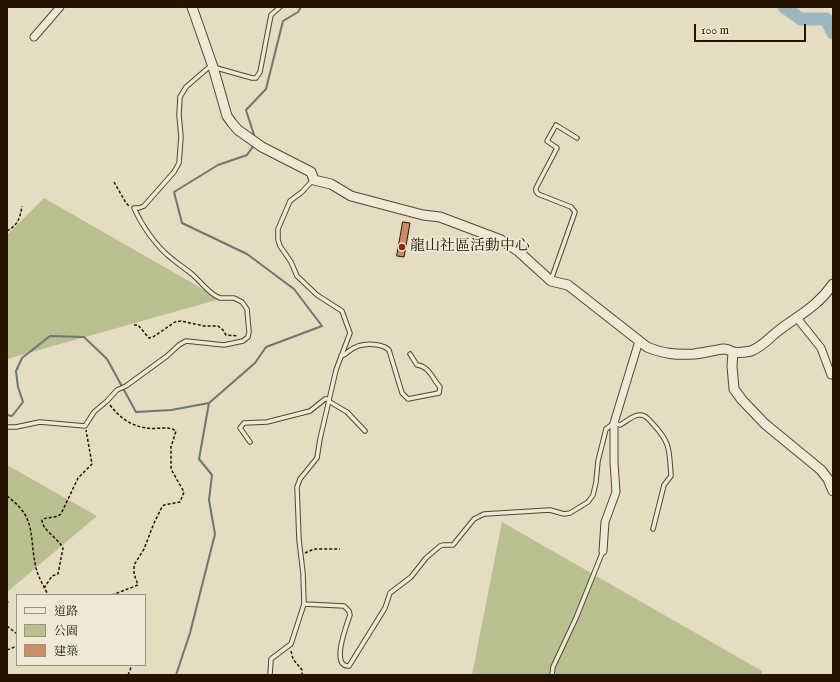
<!DOCTYPE html>
<html>
<head>
<meta charset="utf-8">
<style>
	body { margin:0 }
	#map { position:relative; width:840px; height:682px; overflow:hidden; background:#e5dcc2; font-family:"IM FELL English","Noto Serif TC",serif }
	canvas { display:block }
	.frame { position:absolute; inset:0; border:8px solid #251400; pointer-events:none }
	.legend { position:absolute; left:16px; top:594px; width:130px; height:72px; box-sizing:border-box; background:#eee8d7; border:1px solid #9e9381; margin:0; padding:5px 7px; list-style:none; font-size:12px; color:#251400 }
	.legend li { display:flex; align-items:center; gap:8px; height:20px }
	.legend b { width:20px; border:1px solid #9e9381 }
	.scale { position:absolute; left:694px; top:24px; width:112px; height:18px; box-sizing:border-box; border:2px solid #251400; border-top:0; padding-left:5px; font-size:12px; line-height:14px; white-space:nowrap; color:#251400; -webkit-text-stroke:3px #eee8d7; paint-order:stroke }
</style>
</head>
<body>
<div id="map">
<canvas width="840" height="682"></canvas>
<div class="frame"></div>
<ul class="legend">
<li><b style="height:5px;background:#eee8d7"></b>道路</li>
<li><b style="height:11px;background:#babf8f"></b>公園</li>
<li><b style="height:11px;background:#cc8c65"></b>建築</li>
</ul>
<div class="scale">100 m</div>
</div>
<script>
const ctx = document.querySelector('canvas').getContext('2d');
ctx.lineJoin = 'round';
function fillPath(path, color) {
  ctx.fillStyle = color;
  ctx.fill(path, 'evenodd');
}
function stroke(path, color, width, dash) {
  ctx.strokeStyle = color;
  ctx.lineWidth = width;
  ctx.lineCap = dash ? 'butt' : 'round';
  ctx.setLineDash(dash || []);
  ctx.stroke(path);
}
function write(font, color, halo, rows, align = 'center') {
  ctx.font = font + ' "IM FELL English","Noto Serif TC",serif';
  ctx.lineWidth = 3.5;
  ctx.setLineDash([]);
  ctx.textBaseline = 'middle';
  ctx.strokeStyle = halo;
  ctx.fillStyle = color;
  for (const [text, x, y, turn = 0] of rows) {
    ctx.save();
    ctx.translate(x, y);
    ctx.rotate((+turn || 0) * Math.PI / 180);
    ctx.textAlign = isNaN(turn) ? turn : align;
    if (halo) ctx.strokeText(text, 0, 0);
    ctx.fillText(text, 0, 0);
    ctx.restore();
  }
}
fillPath(new Path2D(`
	M44,198L220,299L7,359V235Z
	M7,465L97,516L7,592Z
	M502,522L762,671V675H472Z`), '#babf8f');
stroke(new Path2D(`
	M255,138L246,110L266,89L283,21L298,12L301,7
	M7,415L12,416L23,402L18,387L16,371L22,358L50,336L84,337L107,359L136,412L171,410L209,403L255,363L266,347L322,326L294,289L247,254L182,223L174,192L218,165L247,155L254,145
	M176,675L190,633L215,534L209,500L212,475L199,459L209,403`), '#6c7672', 2);
stroke(new Path2D(`
	M784,7L801,19H826L833,33`), '#9cb8be', 13);
const building = new Path2D(`
	M403,222L410,223L404,257L397,256Z`);
fillPath(building, '#cc8c65');
stroke(building, '#251400', 1);
const service = new Path2D(`
	M551,280L575,212L571,207L538,194L536,191V188L557,148L547,141L556,125L577,138
	M341,356C345,355 346,354 349,351C358,344 367,343 378,345C383,346 386,347 389,350L402,393L408,399L439,393L440,387C432,378 429,366 417,365L410,354
	M7,427H16L40,422L85,426L94,412L107,401L117,390L126,386L167,356L179,345L186,341L224,345L243,341L248,337L249,332L247,309L242,302L234,298H220L216,296C207,291 201,282 193,275C186,269 178,264 171,258C156,246 142,226 134,208H139L144,206L174,172L179,163L181,137L179,115L180,97L186,87L208,68L213,67L252,78H256L260,72L271,15L280,7
	M250,442L240,428L244,423L267,422L310,411L325,399H328L330,402L347,412L365,431
	M304,604L344,606L349,611L350,615C347,624 330,667 349,666L385,608L390,593L411,577L426,558L440,546L443,545H453L474,519L484,514L550,510L564,514L570,513L588,502L593,495L596,482L598,461L606,429L614,423L620,425C626,422 633,415 639,415C645,414 649,419 652,423C671,443 669,449 671,476L664,485L653,529
	M270,675L271,659L291,644L304,604L303,573L299,540L297,487L300,479L317,458L320,439L336,370L350,333L342,311L317,295L297,276L291,262L280,246L278,240V229L290,201L302,192L313,180
	M552,675L553,667L576,618L603,551`);
const minor = new Path2D(`
	M34,37L60,7
	M797,318L821,348L831,375
	M603,551L605,522L616,492L614,462V423L639,341`);
const tertiary = new Path2D(`
	M192,7L213,67L227,116L232,123L238,130L262,147L311,172L314,180L331,184L351,196L423,215L440,217L501,240L518,251L551,281L568,285L647,347C664,354 676,355 694,354C704,353 714,350 724,349C728,349 730,351 733,352C739,353 746,352 751,351C762,347 769,338 778,331C799,315 817,307 833,284
	M733,352L732,366L734,389L742,400L765,424L821,470L828,479L833,491`);
stroke(service, '#554630', 5.5);
stroke(minor, '#554630', 9);
stroke(tertiary, '#554630', 11);
stroke(new Path2D(`
	M114,182L126,203L129,206
	M7,231C18,225 20,218 22,206
	M134,325H138L149,338L153,337L175,322L181,321L204,326H218L223,330L226,335L238,336
	M110,405C120,418 131,426 147,428C156,430 168,425 176,431L171,447V469L184,492L180,502L164,505L162,507L154,523L144,549L134,565V574L138,585L112,595
	M7,496C12,500 17,504 21,509C34,524 31,545 35,563C37,576 43,584 48,595
	M305,553L314,549H340
	M44,588L52,576L58,574L63,548C57,537 42,530 42,520C48,516 55,519 61,514L78,478L92,464L86,430
	M7,600L8,603L7,607
	M7,626L17,634
	M7,650L17,646
	M291,651L293,659L302,670V675
	M128,675L132,665`), '#251400', 1.5, [3, 2]);
stroke(service, '#eee8d7', 3.5);
stroke(minor, '#eee8d7', 7);
stroke(tertiary, '#eee8d7', 9);
for (const [x, y, r, color] of [
	[402,247,4,"#8f2418"]
]) {
  const dot = new Path2D();
  dot.arc(x, y, r, 0, 2 * Math.PI);
  ctx.fillStyle = color;
  ctx.fill(dot);
  stroke(dot, '#eee8d7', 1.5);
}
write('15px', '#251400', '#eee8d7', [
	["龍山社區活動中心",410,247]
], 'left');
</script>
</body>
</html>
